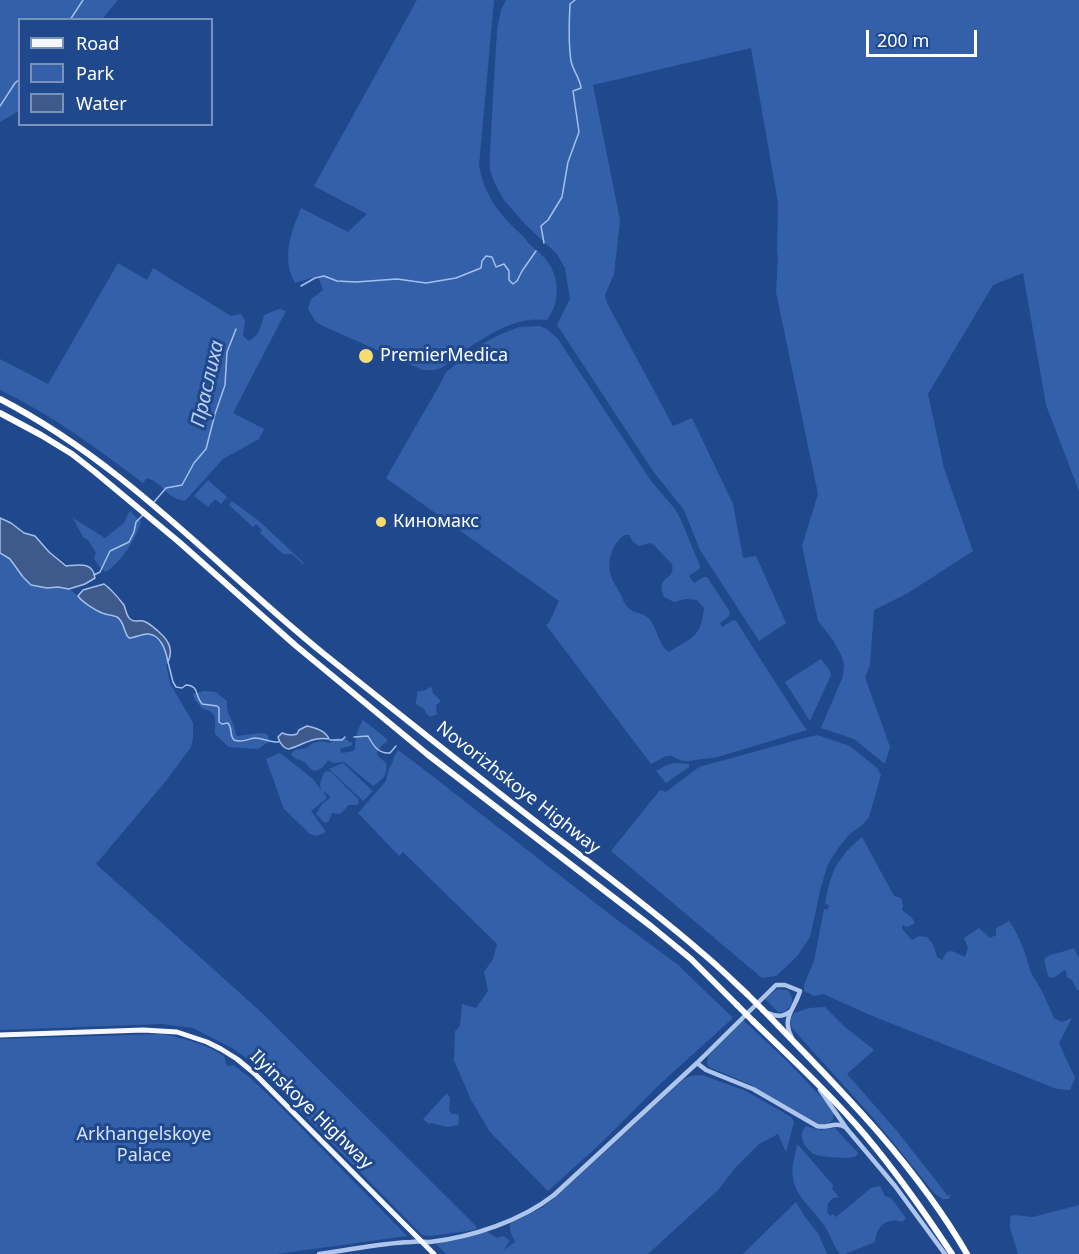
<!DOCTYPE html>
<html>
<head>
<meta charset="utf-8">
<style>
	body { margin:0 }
	#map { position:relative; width:1079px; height:1254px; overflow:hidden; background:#20488d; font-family:"Noto Sans",sans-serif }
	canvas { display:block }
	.legend { position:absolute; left:18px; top:18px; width:195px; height:108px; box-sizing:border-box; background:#20488d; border:2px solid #7991bb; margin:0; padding:8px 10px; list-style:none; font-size:18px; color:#fff }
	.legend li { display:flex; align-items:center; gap:12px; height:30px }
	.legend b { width:30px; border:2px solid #7991bb }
	.scale { position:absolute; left:866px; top:30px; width:111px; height:27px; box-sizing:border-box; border:3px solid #fff; border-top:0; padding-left:8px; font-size:18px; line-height:21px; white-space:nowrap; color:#fff; -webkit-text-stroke:4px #20488d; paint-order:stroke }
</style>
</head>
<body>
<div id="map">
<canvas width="1079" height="1254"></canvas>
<ul class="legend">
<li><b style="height:8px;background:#f4f7ff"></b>Road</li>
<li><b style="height:16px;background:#3460aa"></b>Park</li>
<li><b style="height:16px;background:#3e5a8c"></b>Water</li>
</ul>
<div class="scale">200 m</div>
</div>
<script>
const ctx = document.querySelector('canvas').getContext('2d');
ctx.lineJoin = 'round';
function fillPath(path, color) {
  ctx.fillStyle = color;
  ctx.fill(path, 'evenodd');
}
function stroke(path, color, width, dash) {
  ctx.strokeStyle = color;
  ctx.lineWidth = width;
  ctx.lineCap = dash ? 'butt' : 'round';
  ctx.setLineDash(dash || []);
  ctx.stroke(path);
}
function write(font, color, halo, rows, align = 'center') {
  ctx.font = font + ' "Noto Sans",sans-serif';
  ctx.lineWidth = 6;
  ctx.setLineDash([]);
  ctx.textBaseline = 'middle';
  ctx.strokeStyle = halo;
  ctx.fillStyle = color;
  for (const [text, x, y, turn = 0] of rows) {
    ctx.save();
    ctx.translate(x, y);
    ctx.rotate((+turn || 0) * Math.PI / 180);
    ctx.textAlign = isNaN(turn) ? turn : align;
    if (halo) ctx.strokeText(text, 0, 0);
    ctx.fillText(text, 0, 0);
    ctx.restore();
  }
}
fillPath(new Path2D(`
	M0,0H118L102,19L20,20L19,111L0,122Z
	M417,0H494L479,166C485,198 501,216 524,237C529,246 541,252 547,261C560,278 560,303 547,320C507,315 471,347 441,368L435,370H423L325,327L316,322L308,309L311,299L323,290L318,276L295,283C281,258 291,233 301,208L348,232L367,214L314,186Z
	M506,0H1079V491L1046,405L1023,273L993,285L928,394L944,468L973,551L908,593L874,610L870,665L865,677L890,747L885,764L854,739L821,728L843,676L844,664L841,655L833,640L818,621L802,546L818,494L776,292L778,258L777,252L778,203L751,48L593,85L620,220L614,274L605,295L607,303L673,426L692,418L733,504L743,558L756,556L786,623L759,641L700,550L684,510L653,471L557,325L570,299L565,268L557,254L526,225L504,200L496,186L490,171V150L497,30L501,10Z
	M118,263L147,280L153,268L231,316L241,314L245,320L243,336L249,341C260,335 261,326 264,315L279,309L286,311L233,413L264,429L259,439L223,459L185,501C165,498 164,483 147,478L143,483C98,449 51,414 0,390V359L48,384Z
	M539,326L547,329L558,339L651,481L675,509L680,518L700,566L699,569L689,576L694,583L704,577H707L730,612L729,616L720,623L722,627L733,620L736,621L799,719L807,730L718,757L688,761H682L672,756H666L651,764L546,625L549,623L559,601L386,478L439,386L446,372L484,343L499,335L519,327ZM625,535H629L633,542L639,546L650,543L654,545L672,564C676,582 655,574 664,597L674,602L686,599L697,600L704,608C701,638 692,637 669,652C659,646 657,629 650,620C645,612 636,615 630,609C624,605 623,599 620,593C616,586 611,579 610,572C607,559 614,541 625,535Z
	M208,480L227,497L221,504L215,499L208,507L194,496Z
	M232,501L259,521L304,563L303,564L292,554H283L260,533L262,530L256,524L253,527L229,505Z
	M130,511L141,522C135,540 122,561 106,572L100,568L94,558L96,553L88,540L83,537L73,518L105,538L124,523L129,512Z
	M0,553L10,559L16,568L47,588L58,587L69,589L78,596L83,602L88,604L103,614L119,619L123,623L125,634L140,637L145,634H150L163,645L166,650L168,662L166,665L170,683L193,723V738L191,747L165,782L96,864L260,1011L474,1224L477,1227L475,1230L430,1236L422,1235L253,1063L234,1049L193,1028L162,1024L0,1030Z
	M821,659L830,671L831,675L810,721L785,682Z
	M430,687L432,688L433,693L440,700V702L436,705L437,714L430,717L426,713L424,709L416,704C415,699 418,697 417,692L426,690Z
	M204,691L216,692L227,701C227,714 228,711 232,721C235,726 234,731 237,736L262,733L267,734L270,741L258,749L229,747L215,734C215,722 218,711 203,709L195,700L193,694Z
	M363,720L387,739V742L382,745L377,752L378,756L386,763C388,776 383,779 373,786L344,762L334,763L328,760C325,765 319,773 312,770C309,768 307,764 304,762C298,759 295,760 291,754L295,750L307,748C312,741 322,740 330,743L337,738L346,739L349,742L353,743L351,746L341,748L340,750L342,753L353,751L355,749C355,737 357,730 363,720Z
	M817,735L850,746L877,768L881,775L869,817L863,824L849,835L839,847L828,864L821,887L810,937L798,955L787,966L776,976L762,978L611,851L660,790L666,792L699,767L797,740Z
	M398,750L422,768L612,916L677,964L733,1018L661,1083L601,1143L548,1191L490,1132L471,1100L454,1060L455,1031L460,1026L462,1004L476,1008L488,991L484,972L493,959L497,944L403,852L399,856L358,813L386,781L389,768L392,764L394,757Z
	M280,753L313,779L321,790L320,785L323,774L326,771L331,772L358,799L359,803L356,805H349L340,814L332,813L329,821L325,823L316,814L322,804L330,798L329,795L323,791L327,798L311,811L326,832L317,836L310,834L284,809L266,759Z
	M343,763L373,791L363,801L329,769Z
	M675,763L689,764V767L666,783L656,771L667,765Z
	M862,837L894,896L901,898L903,905L902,910L912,918L915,923L908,927L902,925L903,930L912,940L919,936L927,937L933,944L937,957L942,960L947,952L952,951L965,957L968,948L964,938L979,928L990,938L996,935V928L1009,921L1015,930L1024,950L1031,973L1042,991L1054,1018L1062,1022L1072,1018L1059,1043L1075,1078L1070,1090L1057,1089L870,1015L823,994L814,996L804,991V985L814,961L824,909H828L829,905L825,904C831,871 836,859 862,837Z
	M1074,948L1079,958V990H1077L1072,980L1067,977L1066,971L1064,970L1055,977L1050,978L1047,973L1044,959C1052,952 1064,953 1074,948Z
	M778,989L787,990C797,998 791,1013 778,1012L765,999L773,992Z
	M825,1007L845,1027L868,1045L874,1050L847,1074L897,1131L948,1196L951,1194L949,1199H943L935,1194L874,1119L792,1028L790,1020L794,1013L809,1008Z
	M743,1020L787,1061L826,1102L834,1112L833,1120L828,1124L820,1125L749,1084L709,1067L707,1063L708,1056Z
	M162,1034C183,1038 206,1044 224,1056L227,1066L233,1065L249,1077L278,1104L407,1236L277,1254H0V1039Z
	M702,1075L746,1091L791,1117L794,1122L786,1152L778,1134L759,1144L735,1168L719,1189L648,1254H446L436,1244L486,1231L497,1238L503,1236L509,1240V1242L503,1251L515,1242L510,1231V1224L543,1207L553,1199L684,1079L691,1076Z
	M447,1093L450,1098L449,1110L452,1114H458L459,1119L458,1125L447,1127L431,1123L429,1124L423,1119Z
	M806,1126L820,1130L835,1128L858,1153L857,1155C856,1156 855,1157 853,1157C848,1159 819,1157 814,1154C804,1148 797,1135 806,1126Z
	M797,1145L799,1146L833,1185L832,1189L839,1197L833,1198L828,1203L827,1212L830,1216L833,1214L836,1217L871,1188L880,1186L885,1196L891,1198L906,1218L902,1222C887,1217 876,1226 875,1242L845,1254H840C833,1245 830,1234 824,1225C809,1204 789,1193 793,1164C794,1158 796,1151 797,1145Z
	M796,1202L805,1217L818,1233L827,1254H743Z
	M1079,1205V1254H1018L1010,1228V1217L1014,1215L1033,1217Z`), '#3460aa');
const water = new Path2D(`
	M0,518L11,523L24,533L35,536L49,552L66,566C78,565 93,561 95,578L85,584L69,589L58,587L47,588L31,585L23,577L10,559L0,553Z
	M104,584C110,588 120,600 124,605C126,610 126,615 130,619C134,623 138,620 143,621C150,623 154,628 159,632C168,640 174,649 168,662C166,651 161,636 149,634C143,633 135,638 129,638C123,632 125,622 117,617C112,615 107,615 102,613C95,610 82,602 78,596L83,590Z
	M307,726C315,728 325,730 329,739C315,736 302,745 289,749C284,749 279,742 278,737L282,733C287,735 291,736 297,734L299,730Z`);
fillPath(water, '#3e5a8c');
stroke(water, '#a3c0ed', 1.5);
stroke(new Path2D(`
	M70,20L83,0
	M0,106L15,83L20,79
	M544,243L541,226L548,220L562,197L568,162L579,132L573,91L581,88C580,78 573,71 571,61C568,42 569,23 570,4L575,0
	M301,286L315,278L324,276L337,281L356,282L397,279L426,283L456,278L481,268L482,261L486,256L492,257L496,267L504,264L509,271V280L513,284L517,281L522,271L536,251
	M154,502L166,488L182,485L194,463L206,449L215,414L225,385L227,352L236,329
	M94,575L100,572L110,551L129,542L134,532L136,522L143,515
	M168,662L173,682L176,687L182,688L186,685C200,686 194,695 202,704L217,706L219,708V722L222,724L228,723C233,729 229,735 234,740C243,743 247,739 255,738C263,738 271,743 279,742
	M354,737L368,736C373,745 378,754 390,753L396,746
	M330,740H342L345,737`), '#a3c0ed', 1.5);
stroke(new Path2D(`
	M768,1013C777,1017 783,1017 791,1011
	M697,1063L706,1070L753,1089L817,1126C827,1129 835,1121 845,1127
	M820,1090L847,1129L895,1186L945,1254
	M319,1254C349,1250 381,1243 411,1242C417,1241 423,1242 430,1242C472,1237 521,1221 554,1195L697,1063L776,985H785L800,991C794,1011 781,1017 792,1038`), '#afc6ec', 4.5);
stroke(new Path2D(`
	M0,1035L143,1030L177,1032L207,1042L221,1049L237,1059L254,1073L434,1254`), '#f4f7ff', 5);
stroke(new Path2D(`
	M0,399C124,463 217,567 324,654C394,710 464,766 535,821C591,864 648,906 701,952C717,965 732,980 747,994
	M0,413L41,435L72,454L95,472L179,542L295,645L427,754L652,927L691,959L737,1005
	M763,1010C837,1086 914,1162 967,1254
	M753,1021C791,1058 831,1095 865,1135C897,1173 925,1213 952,1254`), '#fff', 6);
stroke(new Path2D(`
	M747,994L763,1010
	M737,1005L753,1021`), '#fff', 6);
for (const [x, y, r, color] of [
	[366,356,8,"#f9dc70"],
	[381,522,6,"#f9dc70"]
]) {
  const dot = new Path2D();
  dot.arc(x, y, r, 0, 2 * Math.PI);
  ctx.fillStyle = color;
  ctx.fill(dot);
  stroke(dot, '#20488d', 2);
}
write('18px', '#fff', '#20488d', [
	["PremierMedica",380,356],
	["Киномакс",393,522]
], 'left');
write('18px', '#fff', '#20488d', [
	["Novorizhskoye Highway",518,788,38],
	["Ilyinskoye Highway",311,1110,44]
]);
write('18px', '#d4e2f9', '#20488d', [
	["Arkhangelskoye",144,1135],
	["Palace",144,1156]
]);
write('italic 20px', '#bbd0f3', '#20488d', [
	["Праслиха",208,384,-77]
]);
</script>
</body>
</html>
